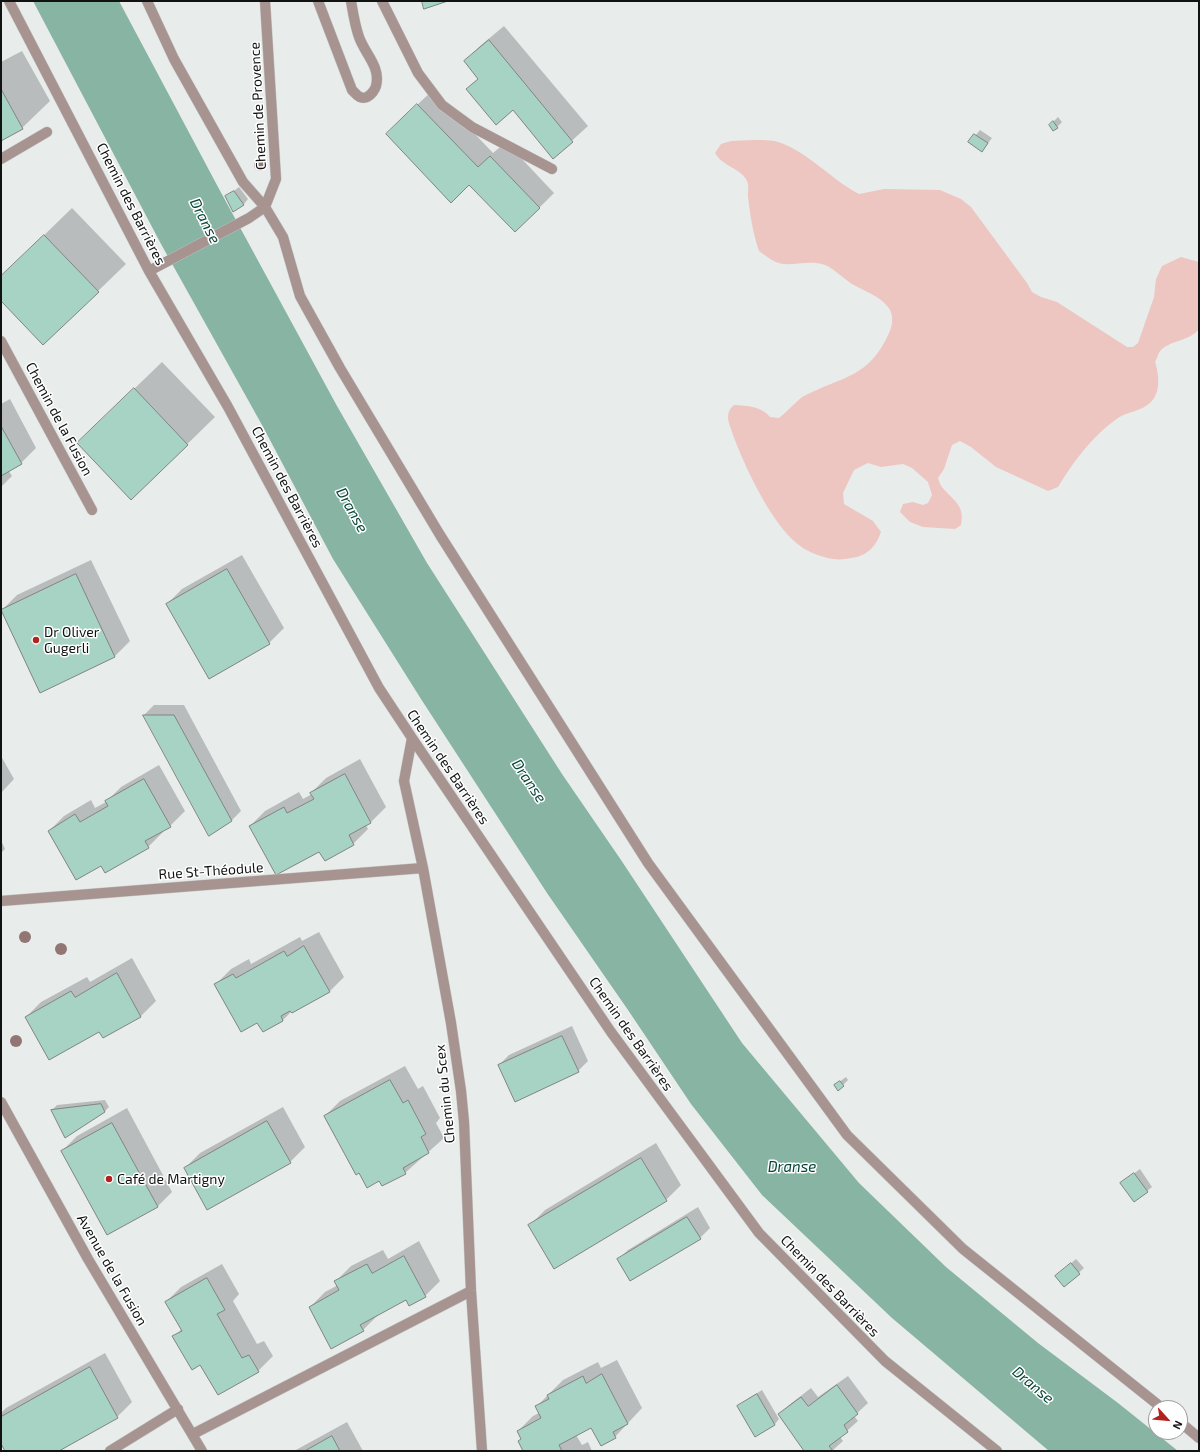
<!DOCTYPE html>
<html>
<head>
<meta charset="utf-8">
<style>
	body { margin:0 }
	#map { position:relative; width:1200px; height:1452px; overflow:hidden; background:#e8eceb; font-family:"Exo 2",sans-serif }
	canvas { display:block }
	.frame { position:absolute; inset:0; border:2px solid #111212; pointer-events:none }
	.north { position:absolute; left:1148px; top:1400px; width:40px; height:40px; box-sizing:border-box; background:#fff; border:1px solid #a0a0a0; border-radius:50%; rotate:117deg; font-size:11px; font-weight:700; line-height:16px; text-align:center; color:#111212 }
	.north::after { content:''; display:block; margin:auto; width:14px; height:18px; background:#b22320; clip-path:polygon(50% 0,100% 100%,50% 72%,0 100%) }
</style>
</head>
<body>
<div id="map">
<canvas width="1200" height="1452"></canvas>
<div class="frame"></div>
<div class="north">N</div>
</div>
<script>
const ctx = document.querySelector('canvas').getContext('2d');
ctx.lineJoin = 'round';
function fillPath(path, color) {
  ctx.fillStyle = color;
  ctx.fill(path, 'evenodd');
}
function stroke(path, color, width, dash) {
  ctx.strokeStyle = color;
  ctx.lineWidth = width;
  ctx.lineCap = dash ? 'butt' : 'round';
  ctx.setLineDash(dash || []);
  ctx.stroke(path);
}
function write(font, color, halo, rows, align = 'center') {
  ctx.font = font + ' "Exo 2",sans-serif';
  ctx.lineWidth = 3;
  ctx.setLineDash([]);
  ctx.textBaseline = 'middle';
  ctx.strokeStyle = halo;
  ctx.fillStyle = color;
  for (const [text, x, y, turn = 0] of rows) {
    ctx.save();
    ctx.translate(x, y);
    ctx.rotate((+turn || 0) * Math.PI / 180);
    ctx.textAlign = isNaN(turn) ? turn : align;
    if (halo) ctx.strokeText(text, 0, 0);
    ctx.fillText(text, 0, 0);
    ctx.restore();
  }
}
fillPath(new Path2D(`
	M754,140C761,140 771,140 778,142C809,152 830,179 859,194L884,189L940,190L961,199L971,207L1027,283L1032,292L1041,297L1057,302L1127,347H1133L1138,343L1154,297L1156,279L1162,266L1181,257L1199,262V329C1190,341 1171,340 1161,350C1158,353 1157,359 1155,362C1159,374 1161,392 1151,402C1141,412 1128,411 1118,418C1092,436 1074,461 1058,487L1048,491L996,467L971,447L960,441L952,445L944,469L938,478C942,497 967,499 961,525L955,529L923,527L910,522L900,512L903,504L913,502L923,505L928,503L932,495L928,482L912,468L903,464L881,467L868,463L854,470L843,493L844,504L873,521L881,532C876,546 868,556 851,558C846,559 839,560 833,559C819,557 803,550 793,540C768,516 745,467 733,435C732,430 728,423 728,417C728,412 730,408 734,405C748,406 761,406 770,417L779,418C787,412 797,400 804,396C843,376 869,378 889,333C893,325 894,314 888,307C880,296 864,291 852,284C844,279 833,268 825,265C812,260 796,265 783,264C774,263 766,256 759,251C753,233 750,215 748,196C748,191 749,185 747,181C742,169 722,166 715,153L721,144L731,141Z`), '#edc6c1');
fillPath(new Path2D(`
	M33,1H119L218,187L337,406L427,563L562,774L621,860L742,1043L859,1183L946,1267L1038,1343L1118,1403L1178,1451H1049L892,1318L762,1195L691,1104L628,1010L547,893L421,699L333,559L262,425L161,244Z`), '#88b4a4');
fillPath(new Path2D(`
	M504,26L588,126L553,158L513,109L468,89L479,78L465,61L480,46Z
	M22,51L50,101L22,128L1,140V62Z
	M433,90L493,153L506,142L554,193L539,208L402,119Z
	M1058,117L1062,122L1057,127L1050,125Z
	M980,130L992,138L986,146L970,142Z
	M239,187L248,199L244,204L233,210L226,197Z
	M72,208L126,264L98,291L1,299V277Z
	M162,362L215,417L131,499L106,416Z
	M10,399L36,448L21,463L8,470L12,476L1,487V404Z
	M242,555L284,628L269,643L167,604L182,589Z
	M91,560L130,641L115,656L40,691L2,610L17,595Z
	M154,705H184L241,811L231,821L144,715Z
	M1,756L14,779L1,793Z
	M360,759L386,807L371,822L366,825L368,829L353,844L320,850L250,826L265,811L299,792L303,799L312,794L311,793L326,778Z
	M159,765L185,811L170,826L163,831V832L148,847L102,865L49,831L64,816L91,800L95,808L106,802L121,787Z
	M1,840L5,849L1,853Z
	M319,932L344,977L329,992L292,1011L283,1020L263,1031L258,1021L216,984L231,969L249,959L251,964L300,937L302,941Z
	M132,958L156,1001L141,1016L103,1037L100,1031L26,1017L41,1002L87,977L90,982Z
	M572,1026L588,1061L578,1071L499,1065L509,1055Z
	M405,1066L418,1089L423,1086L440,1118L436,1123L444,1138L405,1173L325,1116L340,1101Z
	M846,1077L848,1080L843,1085H835Z
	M105,1100L109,1107L104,1112L52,1110L57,1105Z
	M283,1107L305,1147L290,1162L185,1168L200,1153Z
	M127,1108L172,1192L157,1207L62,1151L77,1136Z
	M656,1143L681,1185L666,1200L530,1225L545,1210Z
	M1140,1169L1152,1187L1147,1191L1121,1183Z
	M698,1207L710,1228L700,1238L618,1260L628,1250Z
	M419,1241L440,1281L425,1296L406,1298L378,1314V1315L363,1330L310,1307L325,1292L338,1285L336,1281L351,1266L383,1250L388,1259Z
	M1076,1259L1084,1268L1064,1286L1061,1272Z
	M222,1264L239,1294L233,1301L257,1344L264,1341L273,1356L258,1371L201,1363L174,1336L182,1329L166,1302L181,1287Z
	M105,1353L132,1402L117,1417L57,1451H6L1,1441V1413L6,1408Z
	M617,1360L642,1408L615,1437L592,1427L576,1435L582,1445L588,1442L592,1451H524L522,1439L518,1431L533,1416L539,1413L536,1407L563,1380L598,1362L601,1368Z
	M848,1376L868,1403L854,1416L858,1421L840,1437L843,1441L832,1451H805L779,1415L789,1405L811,1388L818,1397Z
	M762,1390L779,1419L775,1424L756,1435L739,1407L743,1402Z
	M347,1422L363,1451H294Z`), '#0003');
const building = new Path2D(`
	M422,1H448L424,9Z
	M489,40L573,142L553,159L513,110L496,125L466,89L478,79L464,61Z
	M1,89L23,129L1,141Z
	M417,104L478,167L490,156L540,208L515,232L469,185L451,203L386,134Z
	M1053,121L1058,128L1053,131L1049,125Z
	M974,134L988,143L982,152L968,142Z
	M234,191L244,205L233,212L225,196Z
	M44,235L99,292L43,345L1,301V276Z
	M134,388L188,445L131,500L77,443Z
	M1,426L22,464L1,476Z
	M227,569L270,644L209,679L166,604Z
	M76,574L115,657L40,693L1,610Z
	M143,715H174L232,821L209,836Z
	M345,774L371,823L349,835L354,845L325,861L319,852L276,875L249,826L284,807L287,813L314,799L310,793Z
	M144,779L171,827L145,841L149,848L105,873L101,866L76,880L48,831L75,814L80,822L108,806L105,801Z
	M304,946L330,992L292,1013L290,1011L281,1016L283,1021L263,1032L257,1023L241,1032L214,984L233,974L236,978L284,951L287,956Z
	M117,973L141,1017L103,1038L99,1032L49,1060L25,1017L71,991L75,997Z
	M562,1036L579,1072L515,1102L498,1065Z
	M390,1080L403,1103L408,1100L426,1134L421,1137L429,1153L403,1168L406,1174L382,1186L379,1181L367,1188L359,1173L356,1175L324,1116Z
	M840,1081L844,1086L838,1091L834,1085Z
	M101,1104L105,1112L65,1138L51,1110Z
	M267,1121L291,1163L207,1210L184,1168Z
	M112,1123L158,1207L107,1235L61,1151Z
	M641,1158L667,1201L554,1269L528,1225Z
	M1134,1173L1148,1192L1134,1202L1120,1183Z
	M687,1217L701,1239L630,1281L617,1259Z
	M404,1256L426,1297L409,1306L406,1300L360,1325L364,1331L331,1349L309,1307L339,1290L334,1281L367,1264L372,1273Z
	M1071,1263L1080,1274L1064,1287L1055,1276Z
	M207,1278L225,1310L217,1314L242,1358L249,1355L259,1372L218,1395L200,1365L192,1370L172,1336L182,1331L165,1302Z
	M90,1367L118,1418L59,1451H5L1,1444V1417Z
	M602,1374L628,1424L613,1432L616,1438L601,1446L591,1428L559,1445L562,1451H523L518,1441L521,1439L517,1431L541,1418L535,1406L549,1399L547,1395L583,1376L586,1383Z
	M837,1385L858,1414L844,1425L848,1432L829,1446L833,1451H804L778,1414L801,1397L808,1406Z
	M757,1394L775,1425L755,1437L737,1406Z
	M332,1436L340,1451H305Z`);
fillPath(building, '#a6d3c3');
stroke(building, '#808482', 1);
const minor = new Path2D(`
	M9,1L149,271L228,407L379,688L412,738L611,1032L759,1233L885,1361L997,1451
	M147,1L174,59L243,182L265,207L283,237L300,296L340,368L440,535L648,863L847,1135L963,1249L1162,1408
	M265,1L276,179L265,207
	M318,1L352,90C356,94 360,100 367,97C371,95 375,90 376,86C381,67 365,54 359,37C355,26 353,13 351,1
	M382,1L418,73L442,105L472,127L552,169
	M1,159L47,132
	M149,271L249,218L265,207
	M1,341L92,510
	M412,738L404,781L423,868L451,1023L461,1091L464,1122L471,1291L482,1451
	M1,901L423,868
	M1,1102L88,1259L202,1451
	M1180,1422L1199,1438
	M193,1434L471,1291
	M110,1451L178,1409`);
stroke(minor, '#c6c9c8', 11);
stroke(minor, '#a79491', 10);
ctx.fillStyle = '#927674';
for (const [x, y] of [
	[260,165],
	[25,937],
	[61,949],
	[16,1041]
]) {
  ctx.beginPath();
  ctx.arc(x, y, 6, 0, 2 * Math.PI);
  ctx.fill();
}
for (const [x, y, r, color] of [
	[36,640,4,"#b22320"],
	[109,1179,4,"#b22320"]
]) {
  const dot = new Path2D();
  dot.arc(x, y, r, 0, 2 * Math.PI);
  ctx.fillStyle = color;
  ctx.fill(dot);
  stroke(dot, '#fff', 1.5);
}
write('14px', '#111212', '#fff', [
	["Chemin de Provence",258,106,-93],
	["Chemin des Barrières",131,204,63],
	["Chemin de la Fusion",59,419,62],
	["Chemin des Barrières",287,487,62],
	["Chemin des Barrières",448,767,56],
	["Rue St-Théodule",211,871,-4],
	["Chemin des Barrières",631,1034,55],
	["Chemin du Scex",445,1094,-96],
	["Avenue de la Fusion",112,1270,60],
	["Chemin des Barrières",830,1286,46]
]);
write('14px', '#111212', '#fff', [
	["Dr Oliver",44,632],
	["Gugerli",44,648],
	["Café de Martigny",117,1179]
], 'left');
write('italic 15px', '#074637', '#fff', [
	["Dranse",205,221,63],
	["Dranse",352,510,61],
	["Dranse",529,781,56],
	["Dranse",792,1167],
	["Dranse",1033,1385,40]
]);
</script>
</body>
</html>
